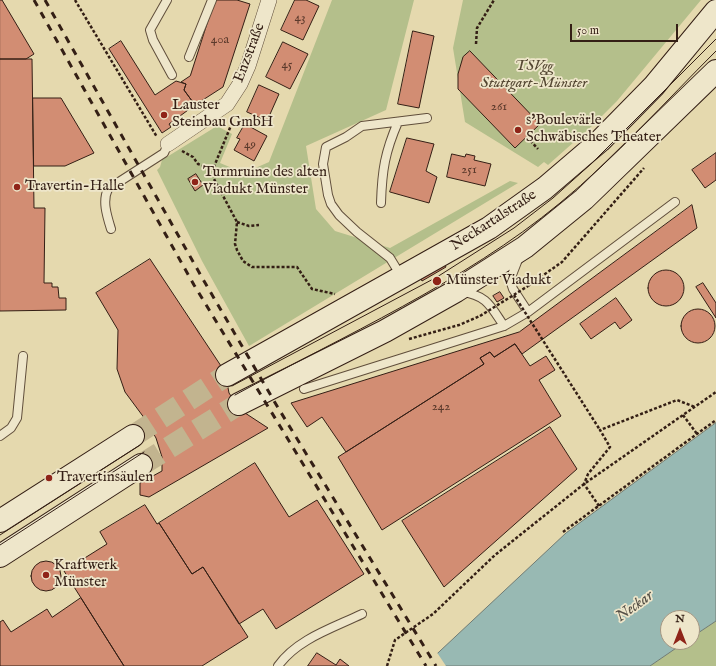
<!DOCTYPE html>
<html>
<head>
<meta charset="utf-8">
<style>
	body { margin:0 }
	#map { position:relative; width:716px; height:666px; overflow:hidden; background:#e5d9ae; font-family:"IM FELL English",serif }
	canvas { display:block }
	.north { position:absolute; left:660px; top:610px; width:40px; height:40px; box-sizing:border-box; background:#eee6ca; border:1px solid #a49682; border-radius:50%; rotate:0deg; font-size:11px; font-weight:700; line-height:16px; text-align:center; color:#341f15 }
	.north::after { content:''; display:block; margin:auto; width:14px; height:18px; background:#8f2418; clip-path:polygon(50% 0,100% 100%,50% 72%,0 100%) }
	.scale { position:absolute; left:570px; top:24px; width:108px; height:18px; box-sizing:border-box; border:2px solid #341f15; border-top:0; padding-left:5px; font-size:12px; line-height:14px; white-space:nowrap; color:#341f15; -webkit-text-stroke:3px #eee6ca; paint-order:stroke }
</style>
</head>
<body>
<div id="map">
<canvas width="716" height="666"></canvas>
<div class="north">N</div>
<div class="scale">50 m</div>
</div>
<script>
const ctx = document.querySelector('canvas').getContext('2d');
ctx.lineJoin = 'round';
function fillPath(path, color) {
  ctx.fillStyle = color;
  ctx.fill(path, 'evenodd');
}
function stroke(path, color, width, dash) {
  ctx.strokeStyle = color;
  ctx.lineWidth = width;
  ctx.lineCap = dash ? 'butt' : 'round';
  ctx.setLineDash(dash || []);
  ctx.stroke(path);
}
function write(font, color, halo, rows, align = 'center') {
  ctx.font = font + ' "IM FELL English",serif';
  ctx.lineWidth = 3.5;
  ctx.setLineDash([]);
  ctx.textBaseline = 'middle';
  ctx.strokeStyle = halo;
  ctx.fillStyle = color;
  for (const [text, x, y, turn = 0] of rows) {
    ctx.save();
    ctx.translate(x, y);
    ctx.rotate((+turn || 0) * Math.PI / 180);
    ctx.textAlign = isNaN(turn) ? turn : align;
    if (halo) ctx.strokeText(text, 0, 0);
    ctx.fillText(text, 0, 0);
    ctx.restore();
  }
}
fillPath(new Path2D(`
	M332,0H414L386,110L306,146L316,209L335,231L390,248L510,181L518,183L249,346L202,261L157,170L160,167L162,160L217,126L232,134L220,163L244,173L269,162Z
	M463,0H701L617,101L592,126L548,165L544,162L538,167L465,122L453,48Z
	M716,621V666H650L685,642H692V637Z`), '#b4bf8b');
const water = new Path2D(`
	M716,423V621L692,637V618H668V642H685L650,666H424L566,533Z`);
fillPath(water, '#98b9b3');
stroke(water, '#707b74', 1);
fillPath(new Path2D(`
	M436,651L446,666H422L429,658Z`), '#e5d9ae');
const building = new Path2D(`
	M0,0H2L34,54L26,59H0Z
	M215,0H237L250,4L223,87L195,105L184,90L186,84L181,82L190,76Z
	M295,0H306L319,6L303,40L281,30Z
	M413,31L434,36L419,108L398,104Z
	M121,41L155,95L176,81L186,84L184,90L195,105L169,124L171,127L162,133L109,49Z
	M283,42L308,54L290,89L266,77Z
	M470,51L540,124L515,148L458,89V74L463,57Z
	M0,59H32L34,208H45L44,283H52V287H58L59,298H66V310L0,311Z
	M259,85L279,94L267,121L247,112Z
	M33,98H61L94,153L65,166H34Z
	M245,124L267,136L254,161L234,150L240,139L237,138Z
	M407,138L434,144L426,171L437,177L429,203L390,192Z
	M716,153V180L705,188L692,170Z
	M452,154L465,157L466,154L475,156L474,160L491,164L485,186L447,177Z
	M196,174L203,185L195,191L188,179Z
	M692,205L697,228L522,354L515,344L494,357L490,352L480,358L484,364L346,452L322,417L307,427L291,403L519,332Z
	M150,259L225,372L229,393L235,402L242,411L268,428L149,497L140,495V483L162,471V457L156,438L145,419L125,392L117,369L118,330L96,293Z
	M444,263L446,267L422,281L420,277Z
	M648 288a18 18 0 1 1 36 0a18 18 0 1 1-36 0Z
	M703,283L716,303V318L696,287Z
	M500,292L504,298L497,302L493,296Z
	M616,298L632,320L620,329L615,322L591,339L580,324Z
	M681 326a17 17 0 1 1 34 0a17 17 0 1 1-34 0Z
	M515,344L530,366L546,356L555,370L539,380L561,416L382,530L338,457L484,364L480,358L490,352L494,357Z
	M550,427L577,469L444,587L402,521Z
	M255,463L289,517L317,500L364,574L276,629L263,609L239,624L203,567L192,574L159,523Z
	M145,505L157,524L159,523L192,574L203,567L248,637L202,666H124L64,571L107,544L100,532Z
	M31 576a15 15 0 1 1 30 0a15 15 0 1 1-30 0Z
	M81,598L124,666H0V622L3,620L11,632L47,609L52,617Z
	M317,653L336,665L340,659L349,666H308Z`);
fillPath(building, '#d28d73');
stroke(building, '#341f15', 1);
stroke(new Path2D(`
	M133,436L227,375
	M141,465L239,404`), '#c2b48f', 22, [22, 11]);
const lane = new Path2D(`
	M167,0L150,30L153,40L172,75
	M189,57L212,0
	M381,203C382,170 385,152 398,122
	M111,229C107,216 102,201 108,189L164,153L168,144
	M519,257L510,280L513,289L528,312
	M401,276L390,258L357,232L339,215L331,204L328,195L323,164L326,147L346,137L362,126L427,118
	M462,292C487,295 491,307 504,326
	M304,389L504,326L528,312L675,202
	M0,436L11,428L17,418L23,356
	M278,666C297,639 333,628 362,614`);
const street = new Path2D(`
	M168,144L227,104L240,84L248,66L269,0`);
const secondary = new Path2D(`
	M227,375L489,228L545,188L600,141L654,86L716,11
	M239,404L385,331L456,291L525,247L584,199L716,71
	M0,521L133,436
	M0,556L141,465`);
stroke(lane, '#604e3b', 10);
stroke(street, '#604e3b', 16);
stroke(secondary, '#341f15', 24);
stroke(new Path2D(`
	M75,0L157,137
	M476,44L477,28L494,0
	M231,118L232,123L213,169L214,179L237,222L235,244L237,250L243,261L252,267H297L312,289L335,294
	M527,137L538,149
	M182,151L193,157L198,164L213,169
	M237,222L249,226L259,225
	M528,286L562,262L644,168
	M409,339L459,325L480,316
	M683,415L697,434
	M599,506L584,484L588,474L610,447L600,430L677,400L695,407
	M563,532L716,420
	M387,666L395,640L433,614L495,555L584,484L716,392`), '#341f15', 2.5, [3, 2]);
stroke(lane, '#eee6ca', 8);
stroke(street, '#eee6ca', 15);
stroke(secondary, '#eee6ca', 22);
stroke(new Path2D(`
	M232,386L437,277L514,228L553,198L592,163L716,39
	M235,395C345,335 463,283 560,203C616,157 665,102 716,51
	M0,535L140,445
	M0,545L144,452`), '#341f15', 1);
stroke(new Path2D(`
	M34,0L194,285L426,666
	M45,0L204,281L277,406L436,666`), '#341f15', 3, [7, 7]);
stroke(new Path2D(`
	M514,295L600,430
	M480,316L528,286`), '#341f15', 2.5, [3, 2]);
for (const [x, y, r, color] of [
	[164,115,4,"#8f2418"],
	[518,130,4,"#8f2418"],
	[195,182,4,"#8f2418"],
	[17,187,4,"#8f2418"],
	[437,281,5,"#8f2418"],
	[49,478,4,"#8f2418"],
	[46,575,4,"#8f2418"]
]) {
  const dot = new Path2D();
  dot.arc(x, y, r, 0, 2 * Math.PI);
  ctx.fillStyle = color;
  ctx.fill(dot);
  stroke(dot, '#eee6ca', 1.5);
}
write('13px', '#5c3a2c', null, [
	["43",300,18],
	["40a",220,40],
	["45",287,65],
	["261",499,107],
	["49",250,145],
	["251",469,170],
	["242",441,407]
]);
write('15px', '#341f15', '#eee6ca', [
	["Enzstraße",250,53,-69],
	["Neckartalstraße",494,221,-33]
]);
write('italic 15px', '#544732', '#eee6ca', [
	["TSVgg",534,67],
	["Stuttgart-Münster",534,84]
]);
write('15px', '#341f15', '#eee6ca', [
	["Lauster",172,106],
	["Steinbau GmbH",172,123],
	["s'Boulevärle",526,121],
	["Schwäbisches Theater",526,138],
	["Turmruine des alten",203,173],
	["Viadukt Münster",203,190],
	["Travertin-Halle",25,187],
	["Münster Viadukt",446,281],
	["Travertinsäulen",57,478],
	["Kraftwerk",54,566],
	["Münster",54,583]
], 'left');
write('italic 16px', '#524d44', '#eee6ca', [
	["Neckar",635,607,-36]
]);
</script>
</body>
</html>
